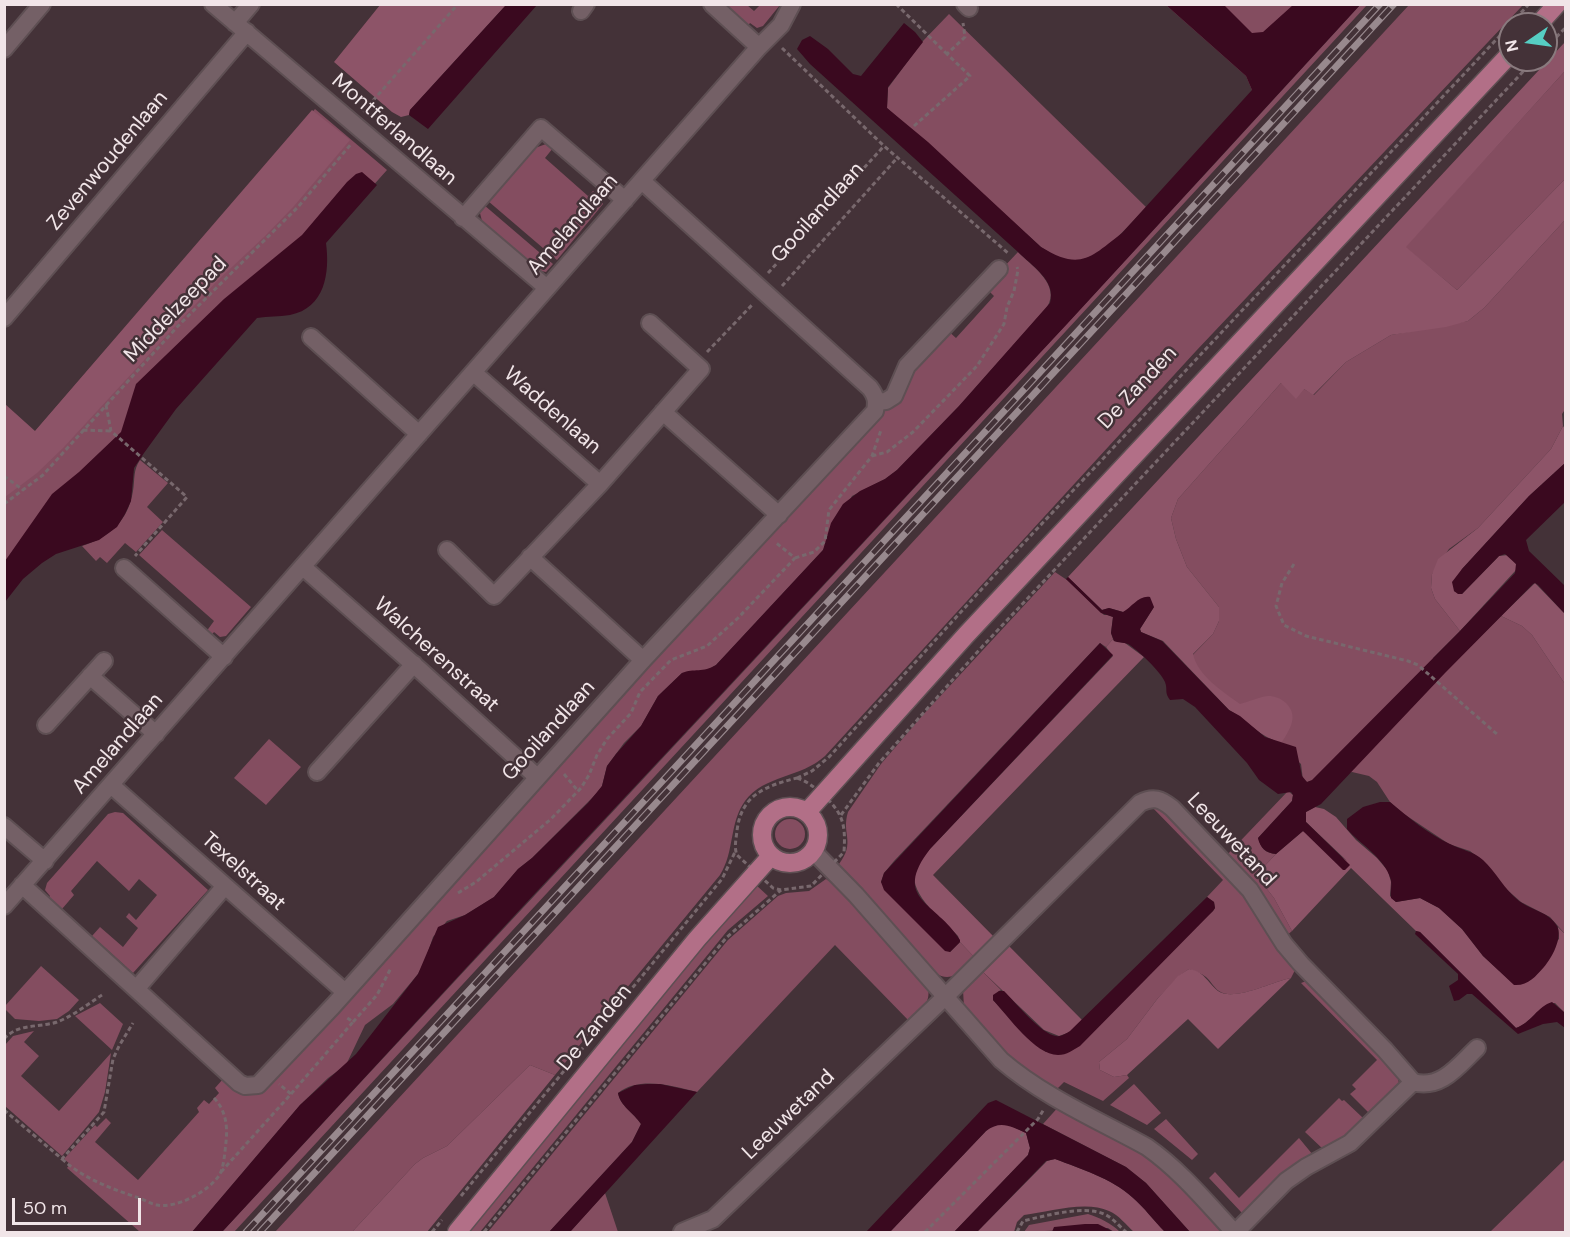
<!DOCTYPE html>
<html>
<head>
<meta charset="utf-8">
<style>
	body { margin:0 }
	#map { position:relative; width:1570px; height:1237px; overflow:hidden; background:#443238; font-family:"DM Sans",sans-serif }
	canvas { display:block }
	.frame { position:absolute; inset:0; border:6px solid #f1e5e8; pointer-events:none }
	.north { position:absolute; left:1498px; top:12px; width:60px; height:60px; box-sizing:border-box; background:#443238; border:2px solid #897a7e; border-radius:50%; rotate:257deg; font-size:16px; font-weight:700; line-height:24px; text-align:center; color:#f1e5e8 }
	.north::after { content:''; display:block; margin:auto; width:21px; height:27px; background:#56cec3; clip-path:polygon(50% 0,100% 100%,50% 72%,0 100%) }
	.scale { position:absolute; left:12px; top:1198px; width:129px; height:27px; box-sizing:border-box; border:3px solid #f1e5e8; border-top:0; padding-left:8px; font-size:18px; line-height:21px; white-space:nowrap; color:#f1e5e8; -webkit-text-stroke:4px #443238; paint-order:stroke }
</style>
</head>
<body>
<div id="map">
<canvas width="1570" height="1237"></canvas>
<div class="frame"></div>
<div class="north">N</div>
<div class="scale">50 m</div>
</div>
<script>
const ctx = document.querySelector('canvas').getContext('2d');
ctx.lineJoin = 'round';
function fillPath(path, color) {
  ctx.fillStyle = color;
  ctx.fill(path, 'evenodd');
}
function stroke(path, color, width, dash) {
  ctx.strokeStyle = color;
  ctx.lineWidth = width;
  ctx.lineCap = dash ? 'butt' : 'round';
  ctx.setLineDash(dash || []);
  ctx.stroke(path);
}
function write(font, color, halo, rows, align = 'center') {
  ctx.font = font + ' "DM Sans",sans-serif';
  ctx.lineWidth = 5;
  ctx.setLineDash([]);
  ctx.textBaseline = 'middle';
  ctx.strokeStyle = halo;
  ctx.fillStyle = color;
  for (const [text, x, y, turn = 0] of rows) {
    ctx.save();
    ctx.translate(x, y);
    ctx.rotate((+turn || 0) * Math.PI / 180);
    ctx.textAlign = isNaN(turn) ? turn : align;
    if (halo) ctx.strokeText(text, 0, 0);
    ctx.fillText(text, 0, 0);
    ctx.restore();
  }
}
fillPath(new Path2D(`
	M722,5H747L754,11L760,5H780L763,26L757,28L750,23L747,27Z
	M1166,5H1328L1252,90L1246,76Z
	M1360,5H1367L234,1232H222C601,822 984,417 1360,5Z
	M1409,5H1523L1196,351L825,756C801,778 764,775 745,801C729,823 735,851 720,875L555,1075L530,1065L447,1146L423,1158L415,1164L352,1232H275Z
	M949,14L1146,207C1128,226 1100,262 1071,261C1060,260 1050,253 1041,247L887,108L888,88L922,42Z
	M1565,71V179L1457,290L1405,247Z
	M315,109L387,170L5,597V466Z
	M546,144L553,148L545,158L588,196L593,191L601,198L603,204L557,260L488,201L535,148Z
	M484,205L553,264L546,272L541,271L482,221L480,213Z
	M1565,220L1566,408L1562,414L1563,426L1551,449L1478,528L1449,549L1432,574L1431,588L1435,599L1460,631L1433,658L1445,672L1501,616L1522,626L1532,635L1565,684V934L1550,917L1521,902L1504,887L1482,860L1470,851L1449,844L1404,814L1390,802L1377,782L1369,776L1352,772L1307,782L1303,780L1301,764L1185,663L1213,634L1219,621V607L1187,567L1176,539L1171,518L1178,499L1281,383L1304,389L1314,395L1346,362L1391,335L1468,321L1484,308Z
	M1018,252C1032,266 1061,285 1047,307L959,406L897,470L885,479L852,496L823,550L716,665L705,671L682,673L658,696L641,726L624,743L607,766L602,786L597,793L532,858L518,869L494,897L465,915L447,921L433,937L425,961L418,974L393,1004L365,1025L346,1065L328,1078L300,1105L192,1232H140L67,1168L70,1164L64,1159L95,1125L97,1127L106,1118L111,1123L95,1142L138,1180L199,1112L197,1108L204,1100L209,1104L219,1093L215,1088L223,1079L244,1092L908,374L946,329L956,338L994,296L985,287Z
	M140,460L168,483L147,507L163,522L136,552L125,543L107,563L100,557L96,561L82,546C110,537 128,521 133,491C135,479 133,470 140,460Z
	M162,530L251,607L226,636L220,637L214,632L210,637L206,632L214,621L139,555Z
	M1055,572L1067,580L1104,615H1108L1113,617L1111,633L1113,639L1106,647L1100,643L894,861L884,873L881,882L950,952L960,942L976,959C963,970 952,984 935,973L841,871L839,864C856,842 841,834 848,812L881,764L922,716Z
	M269,739L301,767L266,805L234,778Z
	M1288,791L1293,795L1292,801L1258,838C1261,848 1265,853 1276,854L1256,875L1274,898L1292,931L1285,937L1226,856Z
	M1151,806L1161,807L1252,901L1296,968L1291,978C1271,982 1234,1002 1219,991C1214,988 1211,981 1206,977C1201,973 1194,971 1189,969L1179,976L1158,998L1127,1039L1099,1062L1100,1070L1114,1077L1127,1075L1129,1078L1103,1101L1064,1082L1056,1090L1012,1060L964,1007L963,990L981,970L1001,990L999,991L993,1000L1027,1037L1046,1052L1213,911L1215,908L1214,902L1207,897L1223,880Z
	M115,812L123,813L208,890L133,973L92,936L100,927L123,947L138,928L126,917L129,913L136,920L157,895L139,879L129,891L97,861L71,891L74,895L62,909L49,898L50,896L45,890L47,883L108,814Z
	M775 834a15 15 0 1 1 30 0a15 15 0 1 1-30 0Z
	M826,879L837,886L928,987C931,1003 921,1011 911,1023L835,945L697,1092C673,1086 640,1076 618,1093C620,1106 634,1113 641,1124L632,1142L549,1232H488L728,940L778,896L786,893L809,891Z
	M755,884L768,896L728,930L480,1232H468L688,963Z
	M41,966L79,1000L69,1011L57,1019L39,1021L15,1019L5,1009V1006Z
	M1309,980L1397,1072L1399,1084L1374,1114L1369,1113L1350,1094L1356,1089L1352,1085L1377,1060L1301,983Z
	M100,1003L123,1024L112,1050L75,1016Z
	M34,1031L24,1042L39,1056L21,1076L59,1111L111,1053L105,1092L99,1112L62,1156L5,1106V1045L13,1036Z
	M1134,1084L1161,1113L1147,1125L1110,1105Z
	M1339,1098L1342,1101L1344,1100L1363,1118L1364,1123L1358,1129L1324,1150L1305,1132Z
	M1061,1104L1108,1128L1174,1174L1227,1232H1190L1146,1183L1126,1167L1043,1124Z
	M1166,1119L1198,1154L1192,1160L1154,1129Z
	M1299,1138L1313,1155L1242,1213L1209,1178L1215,1172L1239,1198Z
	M1565,1159V1232H1490Z
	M605,1193L618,1232H570Z
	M1088,1214C1100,1218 1111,1223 1120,1232H1114L1108,1228L1024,1232L1029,1225Z`), '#844d60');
fillPath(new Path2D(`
	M380,5H506L410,110L409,115L401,117L392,112L334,62Z
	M1565,42V71L1406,247L1457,290L1565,179V220L1484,308L1468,321L1446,327L1391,335L1346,362L1313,395L1304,389L1296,399L1281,383L1178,499L1171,518L1176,539L1187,567L1219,607V621L1213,634L1193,654C1198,676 1222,691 1240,704C1249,702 1258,697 1268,696C1275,696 1280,698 1286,703C1299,716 1290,729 1282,742C1261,739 1247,720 1229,710L1163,641L1141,632L1140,629L1154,607L1123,612L1109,608L1102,610L1068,577Z
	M312,110L350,140L294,206L265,236L216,282L63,448L37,473L5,497V404L35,431Z
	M1563,426L1565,429V463L1529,496L1462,569L1454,591L1458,593L1462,594L1499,556L1508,555L1516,564V570L1460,631L1435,599L1431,588L1432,574L1438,559L1478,528L1551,449Z
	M1535,583L1565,614V684L1532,635L1522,626L1501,616Z
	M1113,639L1114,641L1125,643L1144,657L933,875L996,939L976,959L960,942L958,936C944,921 909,895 915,872C917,863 924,856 930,849L1113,656L1106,647Z
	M1315,807L1324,809L1336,817L1356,840L1377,858L1388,871L1391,882L1390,896L1396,902L1420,898L1439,908L1462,929L1483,956L1514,984L1559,939L1558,927L1565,934V1013L1555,1003C1537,1005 1533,1022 1516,1028L1420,932L1416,931L1351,868L1292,931L1274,898L1256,875L1276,854L1303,831L1347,861L1306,822V812Z
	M1007,944L1082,1020L1070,1032L1059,1036L1044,1030L981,970Z
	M1189,969C1204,971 1207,982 1218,991C1234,1002 1271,982 1291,978L1218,1049L1188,1019L1127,1075L1114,1077L1100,1070L1099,1062L1127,1039L1158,998L1178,976Z
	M530,1065L555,1075L427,1232H352L415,1164L423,1158L447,1146Z
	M1007,1124L1026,1133L1030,1148L1028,1155L954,1232H890L986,1131L993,1125Z
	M1055,1159C1081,1169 1111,1178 1132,1197C1144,1207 1154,1221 1165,1232H1134C1126,1225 1119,1215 1109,1211C1086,1200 1048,1212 1024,1215L1017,1222L1014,1232H977L1047,1161Z`), '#8d5468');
fillPath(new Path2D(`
	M506,5H537L428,129L409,115L410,110Z
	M1166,5H1224L1252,33L1263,32L1293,5H1360L1067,324L526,903L222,1232H192L300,1105L356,1054L418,974L438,927L465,915L494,897L518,869L532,858L588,803L602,786L607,766L616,754L641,726L658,696L682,673C694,668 703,673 716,665L823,550L831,523L843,504L860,491L885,479L897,470L959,406L1050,303C1057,281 1031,265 1018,252L810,64L797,49L802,40L810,36L828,49L853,74L861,76L904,23L915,32L923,42L888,87L887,108L928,142L1041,247C1080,271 1090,258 1122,233L1252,90L1246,76Z
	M362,172L377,185L326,243C330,273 325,308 290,315C279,317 268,316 257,318L176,409L144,453L134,468L131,501L125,514L117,527L99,540L56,554L42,563L23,579L5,602V561L52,494L79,472L121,432L136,384L224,299L302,235L347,182L356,174Z
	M1565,463V502L1526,540L1529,551L1565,586V614L1538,585L1535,583L1533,584L1445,673L1321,804L1306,812V822L1350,865L1345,870H1343L1303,831L1276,854C1266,853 1260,848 1258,838L1292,801L1293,795L1291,792L1278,794L1259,780L1247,763L1195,707L1183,699L1170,700C1164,692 1168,690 1165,682C1161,672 1138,650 1128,644C1123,642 1118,643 1114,641L1111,633L1113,617L1101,613L1066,579L1068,577L1102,610L1109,608L1123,612C1132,607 1139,595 1150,597L1154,607L1140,629L1141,632L1162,641L1229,710L1240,716L1265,737L1296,747L1302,776L1307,782L1312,780L1460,631L1515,573L1516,564L1505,554L1499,556L1462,594H1458L1454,591L1452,582L1462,569L1529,496Z
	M1100,643L1113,655L930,849C891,900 937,902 960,940V942L950,952L945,951L884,890L881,882L884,873Z
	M1380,802H1390C1408,817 1428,834 1450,844C1461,850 1473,851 1483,860C1496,872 1504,889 1519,901C1531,910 1549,912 1557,926C1563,937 1552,958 1544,967C1535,977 1528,986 1514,985L1483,956L1462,929L1439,908L1420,898L1396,902L1391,898C1390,892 1392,886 1391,880C1385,858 1361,845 1347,829V819L1363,807Z
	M1207,897L1214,902L1215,908L1213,911L1080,1046C1073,1050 1067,1055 1058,1055C1035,1055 1008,1016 993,1000V995L999,991H1004C1015,1002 1041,1034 1056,1036C1061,1037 1065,1034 1070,1031Z
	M1416,931L1420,932L1516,1028C1531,1023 1538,1006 1552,1002L1565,1013V1028L1557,1022L1543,1024L1518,1034L1472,994H1467L1459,1000L1454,1001L1449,986L1458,980V974L1415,934Z
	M648,1084H660L697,1092L570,1232H549L632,1142L641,1124C634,1113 620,1106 618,1093L635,1085Z
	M996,1100L1126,1167L1146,1183L1190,1232H1165C1154,1221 1144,1207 1132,1197C1111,1178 1081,1169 1055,1159L1046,1161L977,1232H954L1028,1155L1030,1148L1026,1133C1011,1126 1000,1120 986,1131L890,1232H866L988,1103Z
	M1085,1224H1098L1114,1232H1052L1054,1227Z`), '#3a091f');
const minor = new Path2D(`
	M213,4L547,288
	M712,4L759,47
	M965,4L969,8
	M581,11L586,4
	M235,23L251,4
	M4,49L42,4
	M463,218L541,128L625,200
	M4,318L247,32
	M311,337L419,434
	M474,373L600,484
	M877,402L886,401L894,396L907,366L999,269
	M663,412L779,515
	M447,550L494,596L600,484L701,369L650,323
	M530,557L643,660
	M303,567L421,671L537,777
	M124,568L224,657
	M90,676L156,734
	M46,725L104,661
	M317,772L414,664
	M111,785L345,992
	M4,826L45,861
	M813,851L856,895L1001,1060C1044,1097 1098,1120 1147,1147C1181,1171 1206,1202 1234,1232
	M22,885L239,1083L245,1086L258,1085L333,1006L643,660L875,411C877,401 876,396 870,388L642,181
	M4,906L759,47L781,25L792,4
	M137,988L225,886
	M682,1232L713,1219L946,996L1140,803C1153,796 1161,799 1172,808L1250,890L1284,944L1301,964L1385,1050L1413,1082C1441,1090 1458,1066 1477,1048
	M1236,1232L1286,1181L1306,1167L1350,1143L1413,1082`);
const major = new Path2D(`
	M1539,24L1557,4
	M762 835a28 28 0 1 1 56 0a28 28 0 1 1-56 0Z
	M807,812L966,635L1510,54
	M457,1232L697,939L771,856`);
stroke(minor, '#5e4f53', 20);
stroke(major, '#5e4f53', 21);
stroke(new Path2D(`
	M896,4L947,54
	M1511,24L1529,4
	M782,48L884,146L1008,253L1007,255
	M1546,48L1566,27
	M363,112L458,4
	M914,126L970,76L947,54L965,37L963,23
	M768,273L884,146
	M782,286L898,157
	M707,352L752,305
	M106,405L111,431L187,497L135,556
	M83,430L111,431
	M872,456L887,452L913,432L977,366L1004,324L1007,307L1014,291L1018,270L1017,267
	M4,476L23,490
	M4,504L43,475L178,326L298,207L352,143
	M795,558L814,552L825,541L829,510L872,456L881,430
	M1294,564L1282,583L1276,606L1284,625L1306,636L1408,661L1418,665L1498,735
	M564,774L578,791
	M797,778L812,771L829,757L1021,546L1510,25
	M797,778C806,781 813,786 821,793C842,812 846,822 844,852L811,886L781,890L773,888L737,855C734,848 736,839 737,831C741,795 765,786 797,778Z
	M841,815L879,763L980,649L1534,60
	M458,893L476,882L551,819L581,788L589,775L597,755L607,739L631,713L640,692L671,660L707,646L738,618L795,558L775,542
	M353,1022L377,995L391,968
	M4,1039C18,1023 38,1028 57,1022C73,1016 88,1004 102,995
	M291,1094L353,1022L346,1017
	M4,1110L62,1159L104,1112L113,1059L119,1046L133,1023
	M62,1159C84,1179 112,1189 139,1198C145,1200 151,1204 157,1205C176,1209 210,1191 220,1174C224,1166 225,1151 226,1142C228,1124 225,1108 212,1096
	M221,1172L291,1094L279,1084
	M461,1196L722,879L735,852
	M432,1232L442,1220
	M484,1232L726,938L781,890
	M925,1232L1038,1119L1044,1109
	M1017,1232L1023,1221C1044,1216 1084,1205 1104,1214C1113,1218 1119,1226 1126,1232`), '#78686d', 3, [4.5, 3]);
stroke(minor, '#746066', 16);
stroke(major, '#b26f87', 18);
const rail = new Path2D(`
	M246,1232L1380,4
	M260,1232L1394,4`);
stroke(rail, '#98898e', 7);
stroke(rail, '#443238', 4.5, [14]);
write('21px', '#f1e5e8', '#443238', [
	["Montferlandlaan",394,130,41],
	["Zevenwoudenlaan",108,161,-50],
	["Gooilandlaan",818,213,-48],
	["Amelandlaan",573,225,-49],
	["Middelzeepad",176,310,-46],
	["De Zanden",1138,388,-47],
	["Waddenlaan",552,411,41],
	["Walcherenstraat",436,655,42],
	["Gooilandlaan",549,731,-48],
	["Amelandlaan",118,744,-49],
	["Leeuwetand",1231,840,47],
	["Texelstraat",243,872,42],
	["De Zanden",595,1028,-51],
	["Leeuwetand",789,1115,-44]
]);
</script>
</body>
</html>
